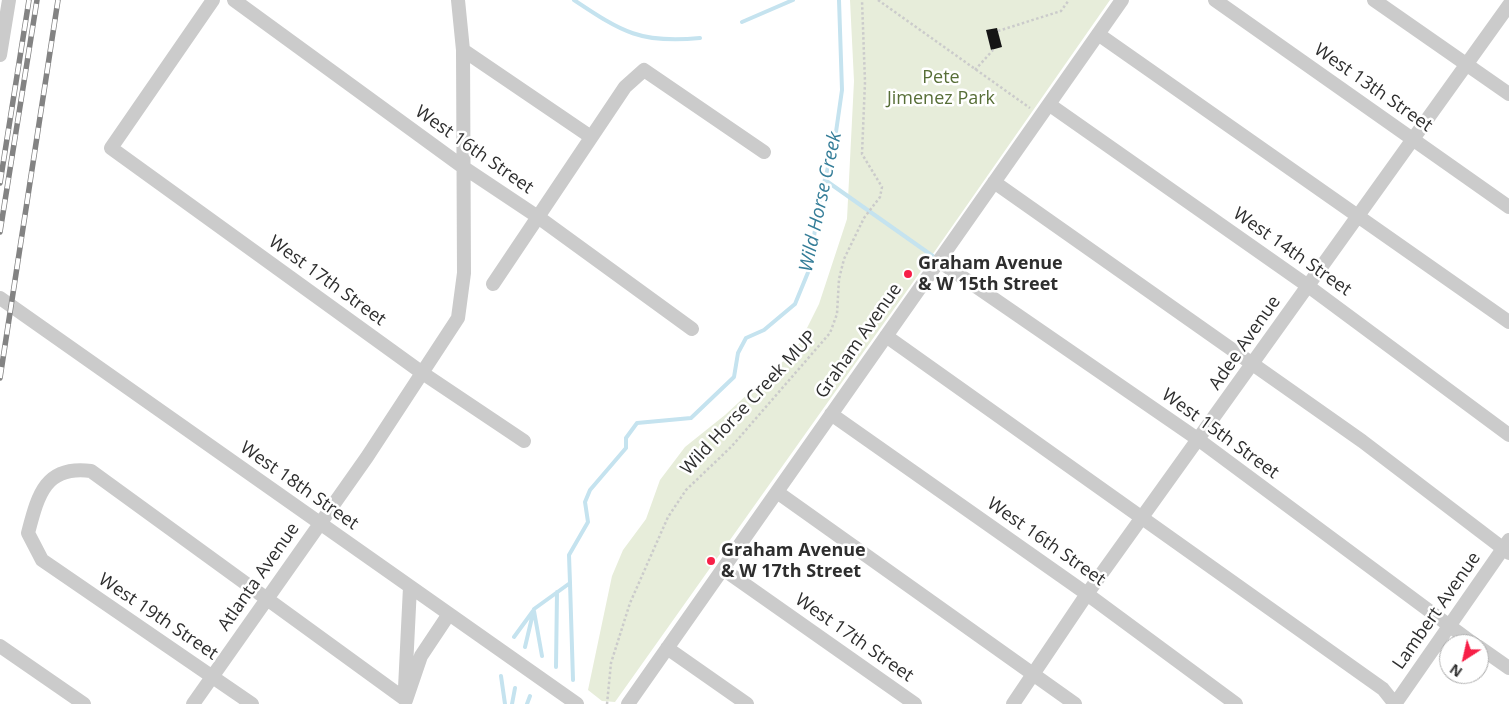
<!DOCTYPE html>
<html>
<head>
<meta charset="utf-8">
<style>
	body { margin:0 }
	#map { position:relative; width:1509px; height:704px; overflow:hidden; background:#fff; font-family:"Open Sans",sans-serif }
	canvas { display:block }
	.north { position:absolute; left:1439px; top:634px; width:50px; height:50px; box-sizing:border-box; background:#fff; border:1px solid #ababab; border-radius:50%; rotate:215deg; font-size:14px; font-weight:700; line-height:20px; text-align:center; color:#2e2e2e }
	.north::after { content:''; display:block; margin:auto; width:18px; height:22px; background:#f71f47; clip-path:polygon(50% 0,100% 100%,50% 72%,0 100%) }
</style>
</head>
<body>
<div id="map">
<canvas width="1509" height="704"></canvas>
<div class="north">N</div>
</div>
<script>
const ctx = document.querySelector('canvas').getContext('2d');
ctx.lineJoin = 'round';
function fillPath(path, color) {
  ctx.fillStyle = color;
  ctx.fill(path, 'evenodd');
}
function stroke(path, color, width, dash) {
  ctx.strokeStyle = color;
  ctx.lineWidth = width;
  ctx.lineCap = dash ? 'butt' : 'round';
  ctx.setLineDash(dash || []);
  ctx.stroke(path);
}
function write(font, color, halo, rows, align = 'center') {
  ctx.font = font + ' "Open Sans",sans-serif';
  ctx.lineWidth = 5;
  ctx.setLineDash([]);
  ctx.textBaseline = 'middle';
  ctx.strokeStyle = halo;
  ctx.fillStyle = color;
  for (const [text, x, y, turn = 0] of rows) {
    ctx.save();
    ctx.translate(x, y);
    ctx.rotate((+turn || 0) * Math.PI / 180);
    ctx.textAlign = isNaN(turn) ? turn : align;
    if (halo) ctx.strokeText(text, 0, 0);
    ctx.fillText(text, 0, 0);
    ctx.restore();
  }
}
fillPath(new Path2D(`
	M850,0H1110L928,261L615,702L602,701L588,690L612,576L623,550L646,519L660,480L685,447L725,415L790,355L800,342L819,304L847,219L854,81Z`), '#e7edda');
stroke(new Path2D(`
	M574,0C622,32 641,44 700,38
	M742,22L793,0
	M825,180L937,259
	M570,583L573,680
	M534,611L542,656
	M514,637L533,611
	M525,647L534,609L570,583L569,555L588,522L585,502L590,490L626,448V438L637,423L691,418L734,377L738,353L746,338L764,330L795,304L809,270L819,203L835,139L842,90L839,0
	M556,667L557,592
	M501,676L505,704
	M512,704L515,688
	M527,704L530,696`), '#c5e3ef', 4);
fillPath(new Path2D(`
	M997,28L1002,47L991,50L986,30Z`), '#151515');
stroke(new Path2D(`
	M878,0L1030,108
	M998,31L1061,11L1069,0
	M975,70L993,50
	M607,704L611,663L630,603L668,517L686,490L732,446L830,333L837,314L839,279L844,259L864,218L880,197L882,187L862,154L865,82L862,0`), '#cbcbcb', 2.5, [2.5, 2.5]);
stroke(new Path2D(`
	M213,0L111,148L421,372L524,441
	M234,0L463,167L538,217L692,329
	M1215,0L1509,207
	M1374,0L1509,94
	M1098,34L1509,322
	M463,50L591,137
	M0,55L9,0
	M1050,105L1308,286L1509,435
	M994,182L1362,441L1509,553
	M939,261L1199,440L1474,644
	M493,284L625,87L644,70L764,152
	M0,298L577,704
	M886,336L1383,689L1395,704
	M831,414L1087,594L1236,704
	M777,492L1075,704
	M723,569L915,704
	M0,646L84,704
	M1479,647L1509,668
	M667,648L747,704
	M405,688L410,587
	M193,704L367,457L458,318L464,273L463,50L458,0
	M252,704L42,560L28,533C38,495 45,465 91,471L406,700L421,656L449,614
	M628,704L1122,0
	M1013,704L1087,594L1509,5
	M1395,704L1509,540`), '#cbcbcb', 14);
const rail = new Path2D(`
	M0,183L29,0
	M0,232L37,0
	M0,378L58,0`);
stroke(rail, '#838383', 5.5);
stroke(rail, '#fff', 4, [11]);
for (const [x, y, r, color] of [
	[908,274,5,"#f71f47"],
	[711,561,5,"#f71f47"]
]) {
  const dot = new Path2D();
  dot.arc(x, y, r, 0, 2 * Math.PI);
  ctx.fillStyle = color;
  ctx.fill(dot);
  stroke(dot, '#fff', 2);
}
write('18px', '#576e37', '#fff', [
	["Pete",941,78],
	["Jimenez Park",941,99]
]);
write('18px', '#2e2e2e', '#fff', [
	["West 13th Street",1373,88,35],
	["West 16th Street",474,150,35],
	["West 14th Street",1292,252,35],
	["West 17th Street",327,281,36],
	["Graham Avenue",859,341,-55],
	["Adee Avenue",1245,343,-55],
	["Wild Horse Creek MUP",749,403,-47],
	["West 15th Street",1220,434,36],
	["West 18th Street",299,486,35],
	["West 16th Street",1046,542,35],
	["Atlanta Avenue",259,577,-55],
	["Lambert Avenue",1437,611,-55],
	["West 19th Street",158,617,34],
	["West 17th Street",854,638,35]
]);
write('bold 18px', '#2e2e2e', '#fff', [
	["Graham Avenue",918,264],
	["& W 15th Street",918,285],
	["Graham Avenue",721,551],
	["& W 17th Street",721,572]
], 'left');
write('italic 19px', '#347d98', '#fff', [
	["Wild Horse Creek",821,202,-78]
]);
</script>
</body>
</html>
